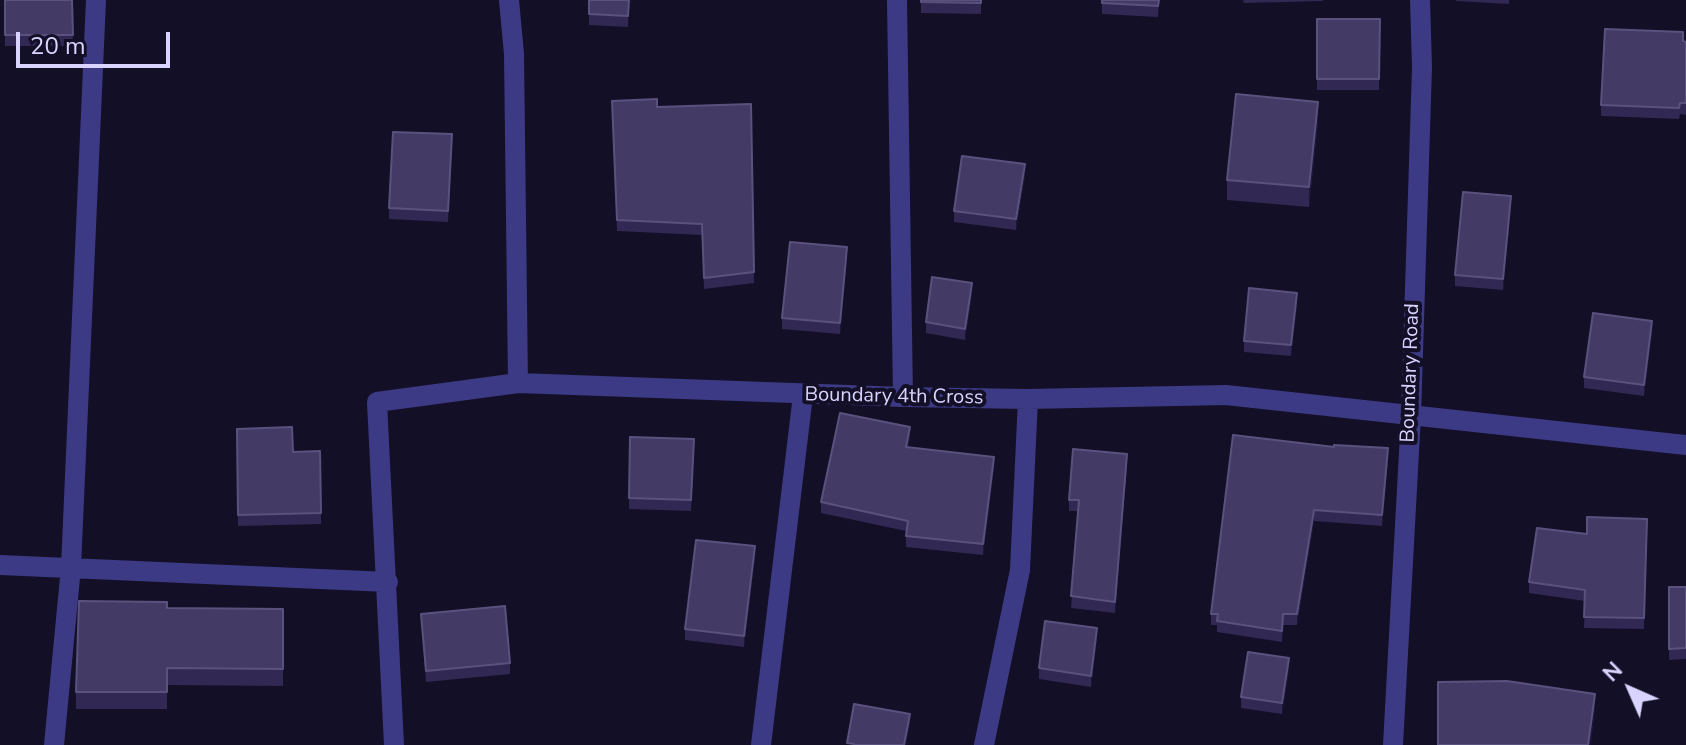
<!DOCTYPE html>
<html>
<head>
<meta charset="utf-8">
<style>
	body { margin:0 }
	#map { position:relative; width:1686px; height:745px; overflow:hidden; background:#130f26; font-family:"Nunito Sans",sans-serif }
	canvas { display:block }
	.north { position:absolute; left:1590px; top:649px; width:80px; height:80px; -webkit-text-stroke:6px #130f26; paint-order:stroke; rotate:315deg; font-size:22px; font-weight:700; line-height:32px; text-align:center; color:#d9d4ff }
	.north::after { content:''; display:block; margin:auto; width:28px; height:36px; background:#d9d4ff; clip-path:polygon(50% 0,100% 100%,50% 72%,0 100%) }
	.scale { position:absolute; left:16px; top:32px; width:154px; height:36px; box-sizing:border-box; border:4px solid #d9d4ff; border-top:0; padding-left:10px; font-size:24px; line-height:28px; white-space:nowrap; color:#d9d4ff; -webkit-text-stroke:6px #130f26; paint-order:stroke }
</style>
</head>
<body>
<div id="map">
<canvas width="1686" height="745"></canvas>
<div class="north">N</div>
<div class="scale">20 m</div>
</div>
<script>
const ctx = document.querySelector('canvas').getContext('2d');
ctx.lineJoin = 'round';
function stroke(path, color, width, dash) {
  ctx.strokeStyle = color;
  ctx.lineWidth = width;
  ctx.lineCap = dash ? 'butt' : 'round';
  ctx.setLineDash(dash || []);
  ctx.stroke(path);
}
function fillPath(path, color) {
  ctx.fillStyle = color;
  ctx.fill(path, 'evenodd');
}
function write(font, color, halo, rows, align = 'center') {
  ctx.font = font + ' "Nunito Sans",sans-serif';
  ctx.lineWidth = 8;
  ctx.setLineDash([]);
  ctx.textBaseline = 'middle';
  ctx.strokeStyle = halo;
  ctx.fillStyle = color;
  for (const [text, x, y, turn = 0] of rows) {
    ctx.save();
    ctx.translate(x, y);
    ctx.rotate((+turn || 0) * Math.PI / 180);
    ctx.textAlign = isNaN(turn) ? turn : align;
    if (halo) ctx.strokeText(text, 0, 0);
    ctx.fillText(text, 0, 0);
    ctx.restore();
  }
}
stroke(new Path2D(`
	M509,0L514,54L518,383
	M897,0L903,397
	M0,565L388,582
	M54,745L71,567L96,0
	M394,745L377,402L518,383L903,397L1028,399L1226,395L1686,445
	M761,745L803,395
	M984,745L1020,570L1028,399
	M1393,745L1411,415L1422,67L1420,0`), '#3d3a85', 20);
fillPath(new Path2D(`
	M5,0H72L73,46H5Z
	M589,0H629L628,27L589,25Z
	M921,0H981V14L921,13Z
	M1102,0H1159L1158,17L1102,14Z
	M1243,0H1323V1L1244,3Z
	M1456,0H1509V4L1456,1Z
	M1317,19H1380L1379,90H1317Z
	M1683,41L1686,42V115L1680,114L1679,119L1601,116V105Z
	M612,101L657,107L751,104L754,283L704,289L702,235L617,231Z
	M1318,122L1309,207L1227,200V180Z
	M452,145L448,222L389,219V208Z
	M1025,175L1016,230L954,222V211Z
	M1511,207L1503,290L1455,286V275Z
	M847,259L840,334L782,329V318Z
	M972,294L965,340L926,333V322Z
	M1297,304L1291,356L1244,352V341Z
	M1652,332L1644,396L1584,388V377Z
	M237,429L293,452L321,513V524L238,526Z
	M1233,435L1388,460L1382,526L1314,521L1297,625H1283L1282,642L1217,632V625H1211V614Z
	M910,438L908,447L994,468L983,555L906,547V531L821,513V502Z
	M694,450L691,511L629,509V498Z
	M1127,465L1115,613L1071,608L1078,511H1069V500Z
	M1647,519L1644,629L1584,628L1585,601L1529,593V582L1587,534Z
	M755,557L744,647L685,640V629Z
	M1669,587H1686V659L1669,660Z
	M167,608L283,609V686L167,685V709H76V692Z
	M421,614L510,663V674L426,682Z
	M1097,639L1091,687L1039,679V668Z
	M1289,669L1282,714L1241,708V697Z`), '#312854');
fillPath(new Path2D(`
	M1318,102V122L1309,207V187Z
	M1025,164V175L1016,230V219Z
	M1511,196V207L1503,290V279Z
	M847,247V259L840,334V323Z
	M972,283V294L965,340V329Z
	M1297,293V304L1291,356V345Z
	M1652,321V332L1644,396V385Z
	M910,427V438L906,458V447Z
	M1388,448V460L1382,526V515Z
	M1127,454V465L1115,613V602Z
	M994,457V468L983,555V544Z
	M1314,510V521L1297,625V614Z
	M755,546V557L744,647V636Z
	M1097,628V639L1091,687V676Z
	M1289,658V669L1282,714V703Z
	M1595,694V712L1591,745H1588Z
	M910,714V725L906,745H904Z`), '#1d163a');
const building = new Path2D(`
	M5,0H72L73,35H5Z
	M589,0H629L628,16L589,14Z
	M921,0H981V3L921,2Z
	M1102,0H1159L1158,6L1102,3Z
	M1317,19H1380L1379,79H1317Z
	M1605,29L1683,32V41L1686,42V103H1680L1679,108L1601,105Z
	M1236,94L1318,102L1309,187L1227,180Z
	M657,99V107L751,104L754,272L704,278L702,224L617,220L612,101Z
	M393,132L452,134L448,211L389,208Z
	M962,156L1025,164L1016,219L954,211Z
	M1463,192L1511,196L1503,279L1455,275Z
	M790,242L847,247L840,323L782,318Z
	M932,277L972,283L965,329L926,322Z
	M1249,288L1297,293L1291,345L1244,341Z
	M1593,313L1652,321L1644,385L1584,377Z
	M840,413L910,427L906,447L994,457L983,544L906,536L908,521L821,502Z
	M292,427L293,452L320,451L321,513L238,515L237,429Z
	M1233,435L1334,447V445L1388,448L1382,515L1314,510L1297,614H1283L1282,631L1217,621L1218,614H1211Z
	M630,437L694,439L691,500L629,498Z
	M1073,449L1127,454L1115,602L1071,596L1079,500H1069Z
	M1587,517L1647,519L1644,618L1584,617L1585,590L1529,582L1537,528L1587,534Z
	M696,540L755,546L744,636L685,629Z
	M1669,587H1686V648L1669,649Z
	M79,601L167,602V608L283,609V669L167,668V692H76Z
	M505,606L510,663L426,671L421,614Z
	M1045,621L1097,628L1091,676L1039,668Z
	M1248,652L1289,658L1282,703L1241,697Z
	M1507,681L1595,694L1588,745H1438V682Z
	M854,704L910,714L904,745H854V744L847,743Z`);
fillPath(building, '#433a66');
stroke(building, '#5a527e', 2);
write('20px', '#d9d4ff', '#130f26', [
	["Boundary Road",1411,373,-88],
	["Boundary 4th Cross",894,397,1]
]);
</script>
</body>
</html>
